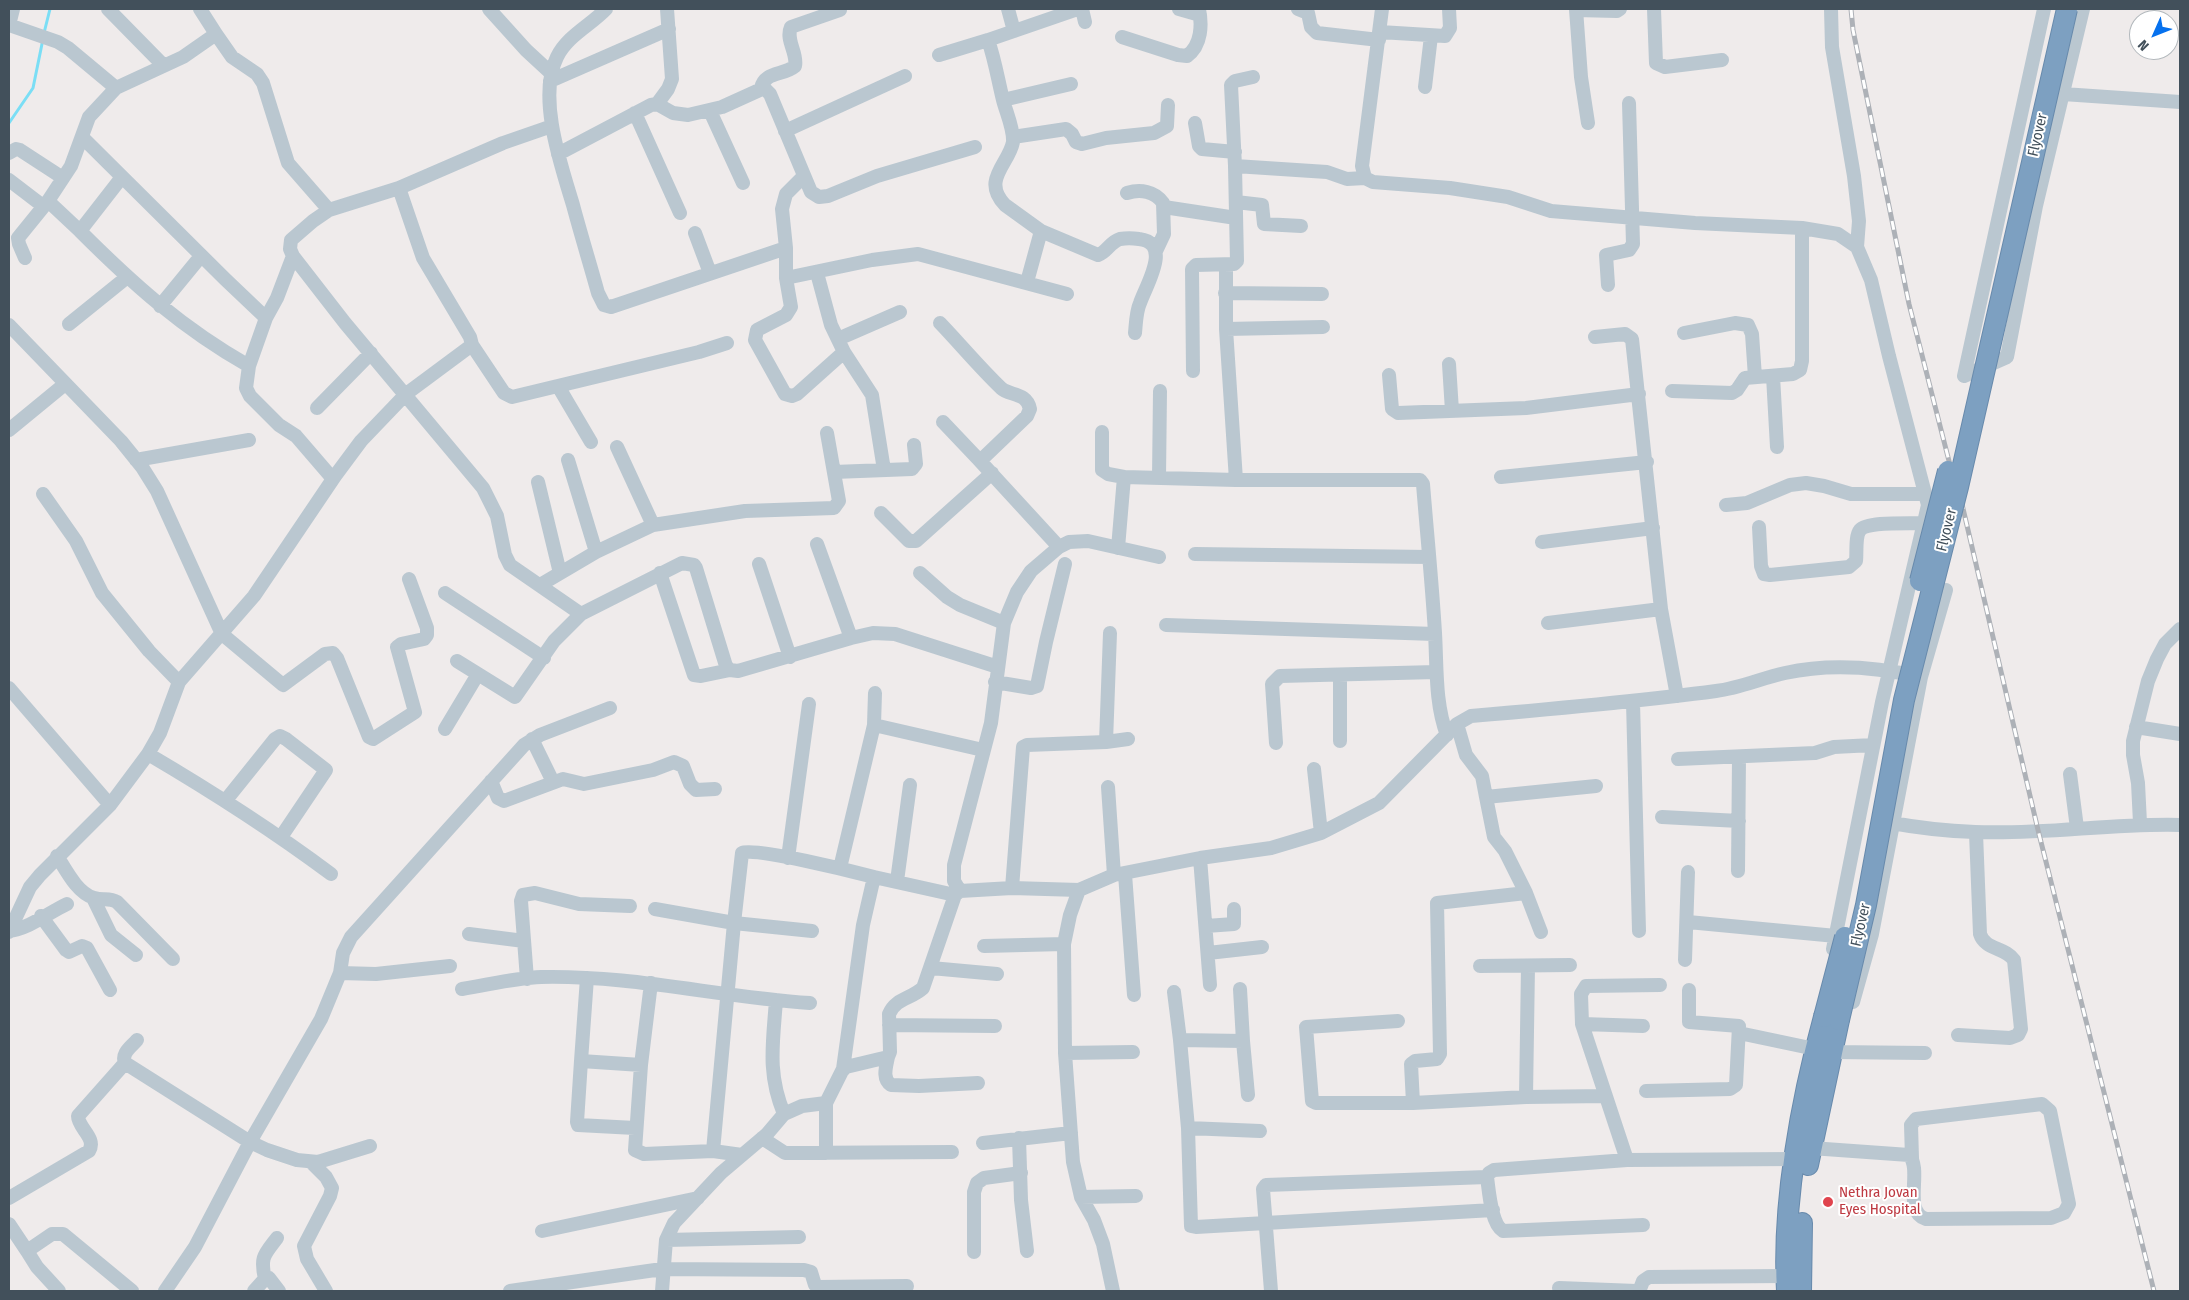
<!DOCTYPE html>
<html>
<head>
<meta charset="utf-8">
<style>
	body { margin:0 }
	#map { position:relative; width:2189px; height:1300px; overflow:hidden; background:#efebeb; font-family:"Fira Sans Condensed",sans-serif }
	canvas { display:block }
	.frame { position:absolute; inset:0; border:10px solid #42505b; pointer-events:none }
	.north { position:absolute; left:2129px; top:10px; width:50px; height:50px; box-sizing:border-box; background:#fff; border:1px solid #b3b9bd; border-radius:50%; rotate:226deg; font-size:14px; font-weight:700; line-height:20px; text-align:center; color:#42505b }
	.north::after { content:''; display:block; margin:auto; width:18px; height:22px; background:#0671ee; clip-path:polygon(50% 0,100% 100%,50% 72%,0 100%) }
</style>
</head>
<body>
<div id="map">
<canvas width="2189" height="1300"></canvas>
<div class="frame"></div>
<div class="north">N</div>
</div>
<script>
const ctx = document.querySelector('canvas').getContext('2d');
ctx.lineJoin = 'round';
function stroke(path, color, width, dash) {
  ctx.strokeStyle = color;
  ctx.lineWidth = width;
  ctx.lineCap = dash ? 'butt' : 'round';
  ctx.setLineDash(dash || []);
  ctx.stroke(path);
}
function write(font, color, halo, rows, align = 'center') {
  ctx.font = font + ' "Fira Sans Condensed",sans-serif';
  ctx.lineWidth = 4;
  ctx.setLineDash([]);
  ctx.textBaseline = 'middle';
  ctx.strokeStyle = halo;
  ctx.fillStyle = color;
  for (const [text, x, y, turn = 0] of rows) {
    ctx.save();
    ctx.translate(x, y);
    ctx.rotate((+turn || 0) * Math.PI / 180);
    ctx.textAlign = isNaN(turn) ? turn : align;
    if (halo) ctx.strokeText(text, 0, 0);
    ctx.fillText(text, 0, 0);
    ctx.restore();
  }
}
stroke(new Path2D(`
	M44,33L50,9
	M9,123L33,88L43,39`), '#7bdef5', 3);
const highway = new Path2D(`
	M1808,1165L1839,1020
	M1787,1291C1782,1204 1801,1101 1824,1017
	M1801,1291L1802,1223`);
stroke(highway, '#688aac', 22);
stroke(new Path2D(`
	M108,9L163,65
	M200,9L216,34
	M489,9L526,50L552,74
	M606,9C591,25 567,36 557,57C537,97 561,165 573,205C581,235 590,264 598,293L604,305L611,307L786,248
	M1008,9L1014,31
	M1082,9L1085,22
	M1179,9L1200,15
	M1298,9L1308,13L1311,27L1317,33L1379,40
	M1382,9L1362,166L1365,178L1373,182L1450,188L1508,197L1551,211L1695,223L1802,228L1838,234L1857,247L1871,280L1889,356L1928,505L1882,702L1833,949
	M1576,9L1581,77L1588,123
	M1654,9L1656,63L1665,67L1722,60
	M1831,9L1832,47L1854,176L1859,221L1857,247
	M1576,10L1617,11L1620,9
	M9,25L58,42L68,48L116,88L183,57L216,34L232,57L257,74L263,83L288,163L329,210
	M9,25L13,9
	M1380,32L1445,36L1450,28L1449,9
	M1122,37L1178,55L1187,56C1202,45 1202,24 1199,9
	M988,40L1078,9
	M939,55L988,40C995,60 998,80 1003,100C1006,112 1014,129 1013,142C1009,164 981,180 1005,205L1041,231L1027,282
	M550,81L669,29
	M1425,87L1431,36
	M116,88L89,117L71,166L48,201L80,231L122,177
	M761,88C765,71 783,76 795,66C798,53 785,40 791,27L840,10
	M2063,94L2180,102
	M1003,100L1071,84
	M657,104L668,89L672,79L667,9
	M710,111L743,183
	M635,113L680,213
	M1195,123L1199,146L1202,149L1235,152
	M552,126L503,143L399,188L329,210L313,221L291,240L290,249L293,256L345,323L483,488L497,516L505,555L510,565L581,614
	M785,131L905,76
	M82,137L225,279L266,318
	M1013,137L1066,129L1072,134L1076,142L1082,144L1106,138L1154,133L1167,126L1168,105
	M9,153L16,149L20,150L63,178
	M558,154L651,105L657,104L673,113L688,115L722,107L764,88L770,94L811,192L819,197L828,196L877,176L975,147
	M1235,166L1327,172L1347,179L1365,178
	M804,176L786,194L782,209L786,248V278L791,307L786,315L757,330L755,340L785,394L792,396L797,394L844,352
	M9,180L43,206
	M1127,193C1140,189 1155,191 1163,203L1164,234L1156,251
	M1236,202L1262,205L1264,224L1301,226
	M1164,207L1236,218
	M80,231C133,284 182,328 249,366
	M1041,231L1098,255C1107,252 1110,242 1120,239C1126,238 1132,238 1139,239C1173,243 1146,285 1140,303C1136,312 1136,323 1135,333
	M695,233L710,273
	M293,256L277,298L266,318L249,366L246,388L250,396L279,425L296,436L333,479
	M25,258L19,244L18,238L48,201
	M1226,265V329L1236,480
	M817,273L831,325L844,352L872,395L884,470
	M786,278L872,260L918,254L1067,294
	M1608,285L1606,255L1629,250L1633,244L1629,103
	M1225,293L1322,294
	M160,306L201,256
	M940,323C961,345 980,368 1001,388C1009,396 1027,392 1030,409L1027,416L980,461L1059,547
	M69,324L126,278
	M9,325L121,441L142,467L157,491L222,634L283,685L325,654L333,653L337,658L369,737L373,739L415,712L397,647L401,644L424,639L427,635V628L409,579
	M1226,329L1323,327
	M1684,333L1735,323L1748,325L1752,334L1755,377
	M1595,337L1625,334L1632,339L1661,609L1677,696
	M838,339L900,312
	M472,345L504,393L512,397L699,352L727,343
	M1449,364L1452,411
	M1193,371L1192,269L1196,265L1234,264L1237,261L1235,166L1231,85L1235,81L1253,77
	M1389,375L1392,409L1398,413L1526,408L1639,394
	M1773,376L1777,447
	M1964,376L2007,357L2036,206L2083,9
	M1964,376L2044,9
	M558,386L591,442
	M1672,391L1732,393L1737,390L1745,378L1793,374L1800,370L1802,361V228
	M317,408L371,353
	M943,422L980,461
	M9,430L65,384
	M1102,432V470L1108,474L1124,477L1118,548
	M617,447L653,525
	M136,460L249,440
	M568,460L596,552
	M834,472L912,469L916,464L914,445
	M1124,477L1236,480H1420L1423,484C1427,534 1432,583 1435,633C1437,667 1435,704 1447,735
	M1501,477L1647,462
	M1159,478L1160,391
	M538,482L560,573
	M43,494L76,541L102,593L149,651L179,682
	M1726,505L1747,503L1790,485L1806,483L1824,486L1851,494H1925
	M881,513L909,541H916L992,473
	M1759,527L1761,566L1764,574L1770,575L1849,567L1856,561C1857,553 1855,536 1860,530C1868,521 1911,524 1924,523
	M1542,542L1653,528
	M817,544L851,638
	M1195,554L1429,557
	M759,564L790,657
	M660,573L694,675L701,676L730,670
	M920,573L947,597L960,605L1004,623
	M540,585L596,552L653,525L745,511L834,508L839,501L827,433
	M445,593L544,658
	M1548,623L1661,609
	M1166,625L1435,634
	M457,661L515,697L554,641L581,614L682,563L694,565L696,568L726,666L730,670L738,671L851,638L873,633L895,634L998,667
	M995,682L1031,688L1037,686L1046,642L1065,564
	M9,688L110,805
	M1633,702L1639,931
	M1457,724L1466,755L1482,776L1486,797
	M874,725L983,750
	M2136,727L2180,734
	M445,729L478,674
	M532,739L553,782
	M1340,741V675
	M1106,742L1110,633
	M1276,743L1272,684L1280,676L1436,672
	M148,754C211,791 272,830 331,874
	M1678,759L1815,753L1834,747L1873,745
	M1314,769L1321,833
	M2070,774L2077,828
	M491,781L498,798L504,801L563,779L584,784L653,770L674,762L683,766L690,784L696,790L715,789
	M1108,787L1114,875
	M226,800L275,739L280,736L286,739L326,770L281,837
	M1662,817L1739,821
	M1892,823C1919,828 1947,831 1975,832C2043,835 2112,823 2180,825
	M2140,823L2138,783L2133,755V741L2148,681L2157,659L2165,644L2180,629
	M57,856C66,870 77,893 94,898C103,901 109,897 117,902L173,959
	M788,858L809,704
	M1200,858L1210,985
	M840,868L874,725L875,693
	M1738,871L1739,757
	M1125,874L1134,995
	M897,881L910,785
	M1012,888L1023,747L1027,745L1106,742L1128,739
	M1079,890L1070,915L1064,944L1065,1053L1073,1162L1081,1197L1094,1220L1103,1244L1113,1291
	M960,891L954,881V865L991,723L1004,623L1017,592L1031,571L1059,547L1069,542L1088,541L1159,557
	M1526,893L1505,851L1494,837L1486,797L1596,786
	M93,898L111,935L136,955
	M655,909L734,923L812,931
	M41,916L66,950L69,952L82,946L87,948L110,990
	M1688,922L1836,936
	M1206,926L1234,924V909
	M9,931C30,928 48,913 67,904
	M9,932L30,887L40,875L110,805L148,754L160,733L179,682L254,596L335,476L361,441L406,394L472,345L470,337L423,258L399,188
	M469,934L524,941
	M984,946L1064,944
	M1208,953L1262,947
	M1685,960L1688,872
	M1480,966L1570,965
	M931,968L997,974
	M340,973L376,974L450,966
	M587,978L581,1061L641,1065
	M527,979L521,901L523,895L535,893L579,904L630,906
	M651,983L641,1065L635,1150L644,1154L713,1151L742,1155
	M462,989C488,985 514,978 541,977C632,975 719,997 810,1003
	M1240,989L1243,1041L1180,1040L1188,1128L1191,1226L1196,1227L1493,1210
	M1174,992L1180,1040
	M776,1000C773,1043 767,1073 784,1114
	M1853,1002L1872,934L1921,677L1946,590
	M1398,1021L1306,1027L1312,1101L1316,1103H1413L1526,1097L1606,1096
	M1582,1024L1581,994L1586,986L1660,985
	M889,1025L995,1026
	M1739,1033L1815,1049L1816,1041
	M1958,1035L2010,1038L2018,1035L2021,1029L2014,960C2005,947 1985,950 1980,934L1976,833
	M137,1040C131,1047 121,1053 125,1063L250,1142L267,1150L297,1160L318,1162L370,1146
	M1243,1041L1248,1095
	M1836,1045L1832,1052L1925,1053
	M1065,1053L1133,1052
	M888,1057C886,1067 882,1079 891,1085L919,1086L978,1083
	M581,1061L577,1122L578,1125L635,1128
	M843,1069L863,925L874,877L955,895
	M1646,1091L1730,1089L1736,1085L1739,1026L1689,1022V990
	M1526,1097L1528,966
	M1413,1103L1411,1064L1415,1061L1437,1059L1440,1054L1437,903L1526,893L1541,932
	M1188,1128L1260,1131
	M762,1138L785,1153L952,1152
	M1019,1138L1021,1200L1027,1251
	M983,1143L1071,1133
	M1811,1148L1909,1155C1923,1170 1902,1212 1926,1219L2051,1218L2064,1213L2069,1204L2050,1111L2042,1104L1916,1119L1911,1125L1912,1158
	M713,1151L734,923L742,853C755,847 855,872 874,877
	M826,1153V1103
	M1627,1160L1582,1024L1643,1026
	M311,1162L326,1177L332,1188L330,1196L304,1246L307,1259L326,1291
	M1081,1197L1136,1196
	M9,1198L89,1151C97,1138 78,1128 78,1116L125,1063
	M9,1224L27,1251L52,1234H63L132,1291
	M1643,1225L1503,1231C1491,1224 1489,1191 1487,1177L1489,1173L1494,1170L1627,1160L1796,1159
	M542,1231L698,1198
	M666,1240L799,1237
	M27,1251L37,1267L59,1291
	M974,1252V1192L977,1183L984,1178L1021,1173
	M265,1279C260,1257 264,1255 277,1238
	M1559,1288L1636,1291L1640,1289L1643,1281L1649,1277L1786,1276
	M165,1291L195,1247L250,1142L321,1019L340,973L343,953L351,937L524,745L540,735L610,708
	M254,1291L263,1281L269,1278L279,1291
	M510,1291L662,1269L804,1270L811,1272L815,1285L819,1287L907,1286
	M662,1291L666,1240L674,1223L721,1173L767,1134L784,1114L802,1106L826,1103L842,1071L846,1067L888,1057L890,1052L889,1014C896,998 911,999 923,988L955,895L960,891L1012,888L1079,890L1114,875L1200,858L1271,848L1321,833L1379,803L1457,724L1471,716C1553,709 1634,702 1716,691C1740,688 1762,678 1785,673C1830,663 1877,667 1921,677
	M1271,1291L1263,1189L1266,1185L1487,1177`), '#bac7d0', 14);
stroke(highway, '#7da0c1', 20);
const rail = new Path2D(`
	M1851,9L1853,30L1909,304L1950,465L1958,487L2038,830L2154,1291`);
stroke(rail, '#adb1b7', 5);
stroke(rail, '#fff', 3, [9]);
const highwayBridge = new Path2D(`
	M1920,581L1948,471
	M1824,1017L1845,937
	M1839,1020L1866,905L1904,700L1958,487L2067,9`);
stroke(highwayBridge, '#688aac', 22, []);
stroke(highwayBridge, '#7da0c1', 20);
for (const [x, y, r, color] of [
	[1828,1202,6,"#e0444e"]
]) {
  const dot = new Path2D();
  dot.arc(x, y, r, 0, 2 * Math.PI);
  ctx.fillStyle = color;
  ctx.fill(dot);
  stroke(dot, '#fff', 2);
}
write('15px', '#42505b', '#fff', [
	["Flyover",2038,135,-77],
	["Flyover",1947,530,-76],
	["Flyover",1861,925,-77]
]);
write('15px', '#be3a42', '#fff', [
	["Nethra Jovan",1839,1193],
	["Eyes Hospital",1839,1210]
], 'left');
</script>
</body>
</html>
